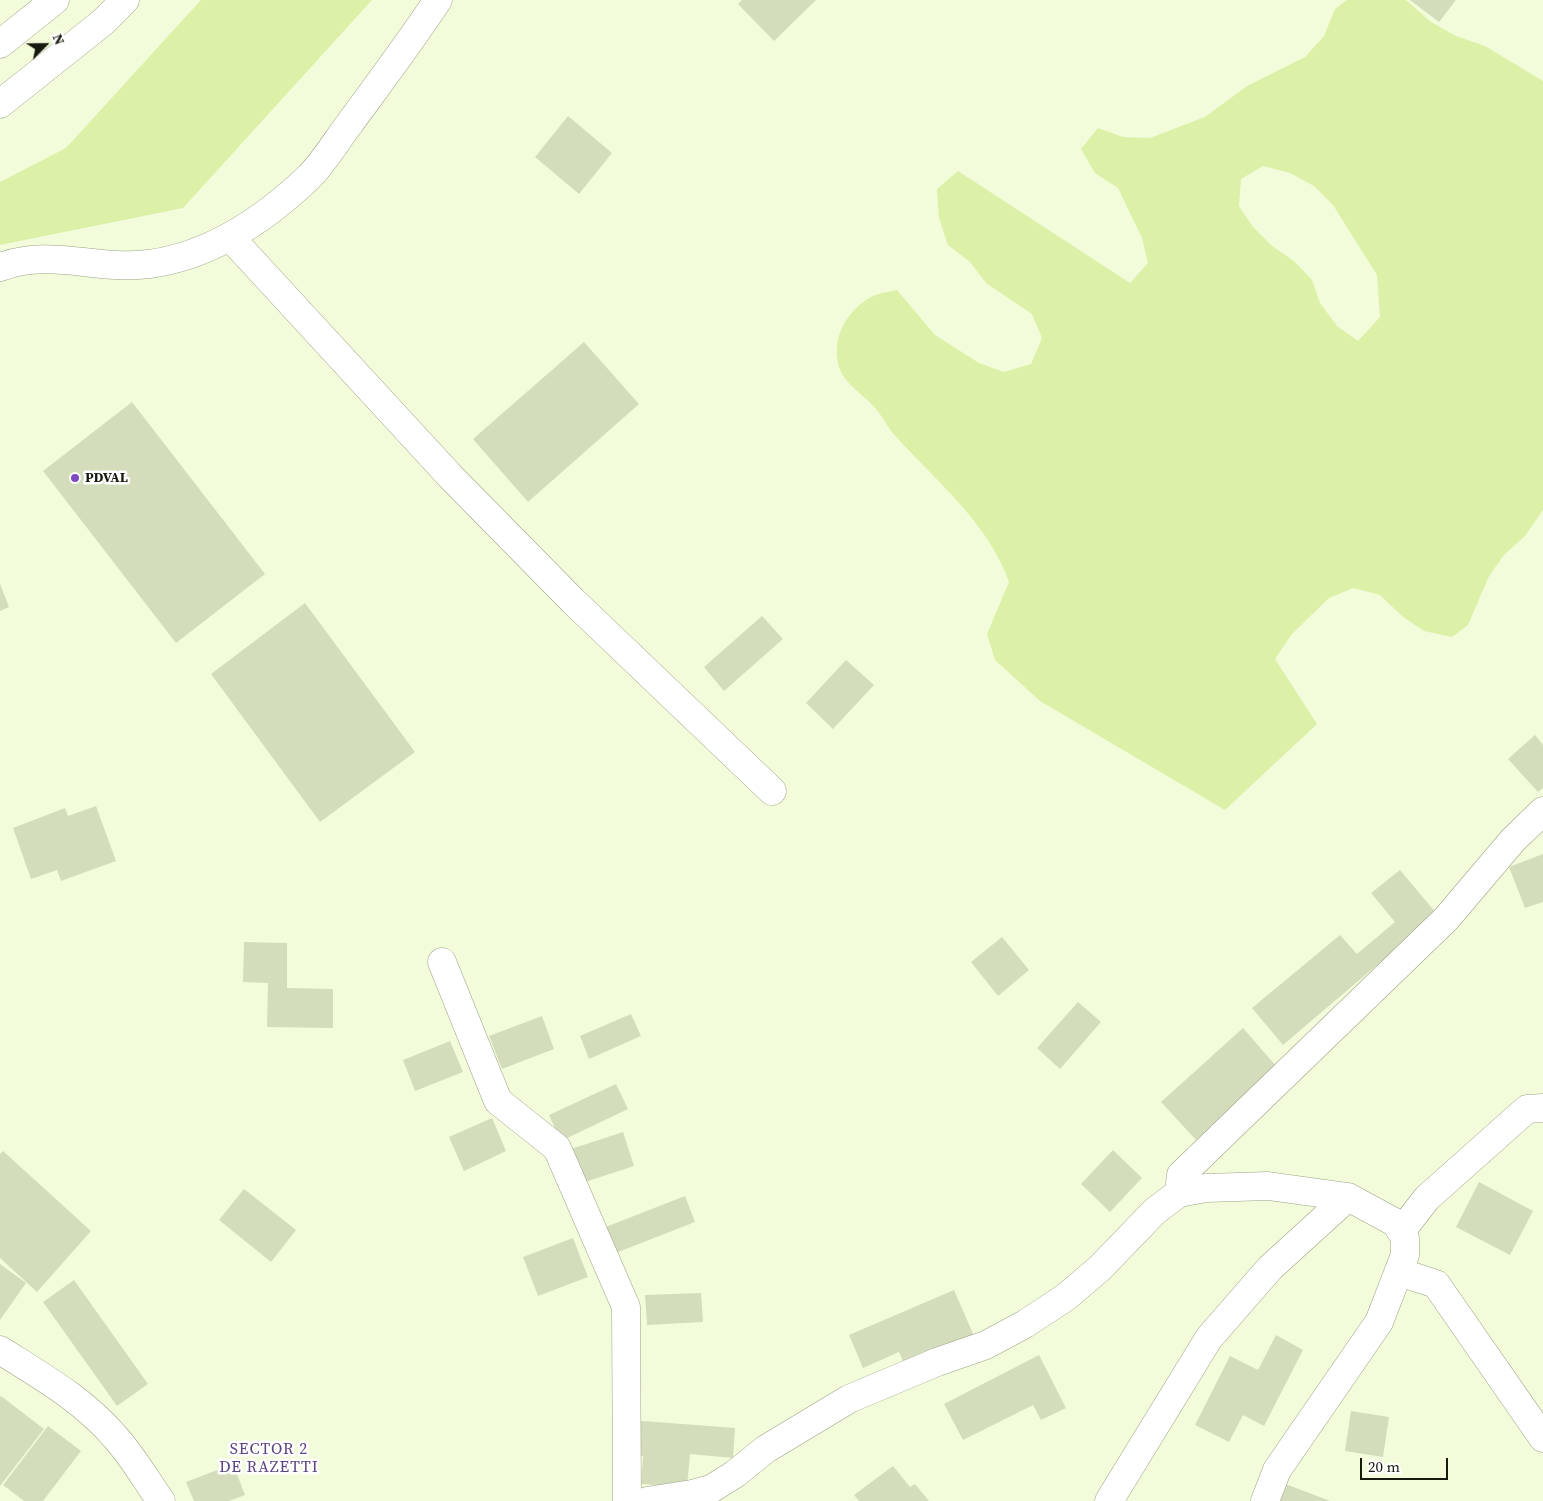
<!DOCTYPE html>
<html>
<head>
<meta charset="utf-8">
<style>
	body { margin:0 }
	#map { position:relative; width:1543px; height:1501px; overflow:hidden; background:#f2fcdb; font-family:"Source Serif 4",serif }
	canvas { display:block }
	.north { position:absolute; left:20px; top:20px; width:50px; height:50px; -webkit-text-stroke:4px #fff; paint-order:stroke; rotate:67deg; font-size:14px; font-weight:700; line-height:20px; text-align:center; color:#171a0e }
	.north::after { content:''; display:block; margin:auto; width:18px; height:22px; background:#171a0e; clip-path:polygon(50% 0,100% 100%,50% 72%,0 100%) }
	.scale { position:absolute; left:1360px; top:1458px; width:88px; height:22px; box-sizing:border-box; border:2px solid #171a0e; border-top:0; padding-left:6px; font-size:15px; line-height:18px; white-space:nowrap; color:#171a0e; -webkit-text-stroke:4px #fff; paint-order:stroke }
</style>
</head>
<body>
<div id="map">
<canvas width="1543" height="1501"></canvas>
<div class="north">N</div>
<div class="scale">20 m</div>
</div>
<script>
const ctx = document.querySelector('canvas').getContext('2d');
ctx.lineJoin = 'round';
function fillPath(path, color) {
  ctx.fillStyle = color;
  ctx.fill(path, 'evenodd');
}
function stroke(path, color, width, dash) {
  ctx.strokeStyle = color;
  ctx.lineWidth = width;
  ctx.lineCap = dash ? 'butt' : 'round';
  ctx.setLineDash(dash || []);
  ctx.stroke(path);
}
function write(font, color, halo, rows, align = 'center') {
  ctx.font = font + ' "Source Serif 4",serif';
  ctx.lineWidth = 5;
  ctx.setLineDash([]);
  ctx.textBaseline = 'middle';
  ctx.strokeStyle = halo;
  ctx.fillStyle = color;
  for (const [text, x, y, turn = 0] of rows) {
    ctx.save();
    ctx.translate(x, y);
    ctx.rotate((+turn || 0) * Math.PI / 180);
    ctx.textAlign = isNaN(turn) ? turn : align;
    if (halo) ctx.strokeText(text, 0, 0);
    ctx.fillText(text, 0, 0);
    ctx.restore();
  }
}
fillPath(new Path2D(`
	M201,0H372L183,208L0,245V182L66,148Z
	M1347,0H1406L1431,22L1456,36L1485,46L1543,81V510L1525,536L1504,555L1489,576L1468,625L1452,637L1424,631L1402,616L1380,595L1353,588L1329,598L1292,634L1275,659L1317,724L1225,810L1040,701L995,660L987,634L1009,582C988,521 932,478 891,431C886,424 882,416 876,409C864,394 842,384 838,363C832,336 848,310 871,297C878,293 889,292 897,290L935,335L979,363L1004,372L1031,364L1042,338L1032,314L986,283L970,262L948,245L939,218L937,189L958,171L1130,283L1148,263L1142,238L1118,188L1095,173L1081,149L1098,128L1123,137L1150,138L1205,117L1247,86L1305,57L1324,36L1335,9ZM1263,166L1290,173L1314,186L1333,205L1377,275L1380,317L1358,341L1337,326L1320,303L1312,280L1294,261L1272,246L1253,227L1239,206L1241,179Z`), '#dcf0a8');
fillPath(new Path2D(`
	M742,0H816L774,41L738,4Z
	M1410,0H1456L1439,22Z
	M568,116L612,153L579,194L535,157Z
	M584,342L639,404L528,502L473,439Z
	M132,402L265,574L176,643L43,471Z
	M0,584L9,607L0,611Z
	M305,603L415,752L320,822L211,674Z
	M762,616L783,639L724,691L704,667Z
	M846,660L874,685L833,729L806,703Z
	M1535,735L1543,745V788L1538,792L1508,759Z
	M96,806L116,861L61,881L57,870L31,879L13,828L65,808L68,816Z
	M1543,854V902L1525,908L1509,867Z
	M1400,870L1437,914L1283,1045L1252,1008L1340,935L1357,954L1395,922L1371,893Z
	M1002,937L1029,970L998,996L971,962Z
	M244,942L287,943V988L333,989V1028L267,1027L268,983L243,982Z
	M1078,1002L1101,1022L1060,1069L1037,1048Z
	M631,1014L641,1036L589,1059L580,1036Z
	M542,1016L554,1049L502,1069L489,1036Z
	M1243,1028L1277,1067L1196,1140L1161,1102Z
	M450,1041L463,1072L415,1091L403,1060Z
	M616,1084L628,1109L561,1141L549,1115Z
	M492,1118L506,1151L464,1171L449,1137Z
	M623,1132L634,1166L579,1184L568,1150Z
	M1113,1150L1142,1178L1110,1212L1081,1184Z
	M3,1151L91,1231L37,1292L0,1258V1154Z
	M1479,1182L1533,1211L1510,1255L1456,1227Z
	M244,1189L296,1230L271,1262L219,1220Z
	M685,1196L695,1222L608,1256L598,1230Z
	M573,1238L588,1277L538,1296L523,1257Z
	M0,1264L26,1283L0,1320Z
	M74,1280L148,1384L117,1406L43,1302Z
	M954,1290L974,1336L905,1366L899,1352L863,1368L849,1335Z
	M701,1293L703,1322L647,1325L645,1295Z
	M1276,1335L1303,1350L1264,1426L1243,1415L1229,1442L1195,1425L1230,1356L1258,1370Z
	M1039,1355L1066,1408L1041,1420L1033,1405L963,1440L944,1404Z
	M1,1396L44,1429L0,1486V1397Z
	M1351,1411L1389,1417L1383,1457L1345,1451Z
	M630,1420L735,1428L733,1458L690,1454L687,1487L641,1484L643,1456L627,1455Z
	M48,1426L81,1451L43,1501H24L3,1485Z
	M233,1464L245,1495L229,1501H194L186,1482Z
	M893,1466L910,1487L915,1484L929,1501H859L854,1495Z
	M1283,1483L1330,1501H1276Z`), '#d3ddbc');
const minor = new Path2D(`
	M230,237L450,476L573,601L772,791
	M0,267C53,248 95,271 149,264C210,256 265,219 309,177C324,162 337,140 350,123C380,82 410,42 438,0
	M442,962L498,1101L557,1148L626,1307L627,1501
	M1179,1193L1181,1175L1446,919L1513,840L1543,811
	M1402,1230L1427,1198L1527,1109L1543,1108
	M1399,1272L1436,1284L1543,1438
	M0,1350C41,1376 84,1400 116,1438C133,1457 146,1480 161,1501
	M647,1501L692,1494L711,1489L735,1474L766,1449L849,1399L937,1362L986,1345L1025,1324L1066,1297L1100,1268L1155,1211L1179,1193L1206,1188L1268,1186L1348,1197L1396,1223L1405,1238V1255L1379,1322L1277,1470L1265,1501
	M1109,1501L1209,1338L1270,1268L1348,1197`);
const highway = new Path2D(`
	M0,44L55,0
	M0,104L103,22L125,0`);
stroke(minor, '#9aa384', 29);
stroke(highway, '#9aa384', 29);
stroke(minor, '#fff', 28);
stroke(highway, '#fff', 28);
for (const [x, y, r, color] of [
	[75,478,5,"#7f49c1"]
]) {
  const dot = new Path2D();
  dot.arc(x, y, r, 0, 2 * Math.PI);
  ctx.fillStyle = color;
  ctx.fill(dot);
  stroke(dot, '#fff', 2);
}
write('bold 14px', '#171a0e', '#fff', [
	["PDVAL",85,478]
], 'left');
ctx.letterSpacing = '1px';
write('16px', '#5c4481', '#fff', [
	["SECTOR 2",269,1450],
	["DE RAZETTI",269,1468]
]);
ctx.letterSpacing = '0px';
</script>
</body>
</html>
